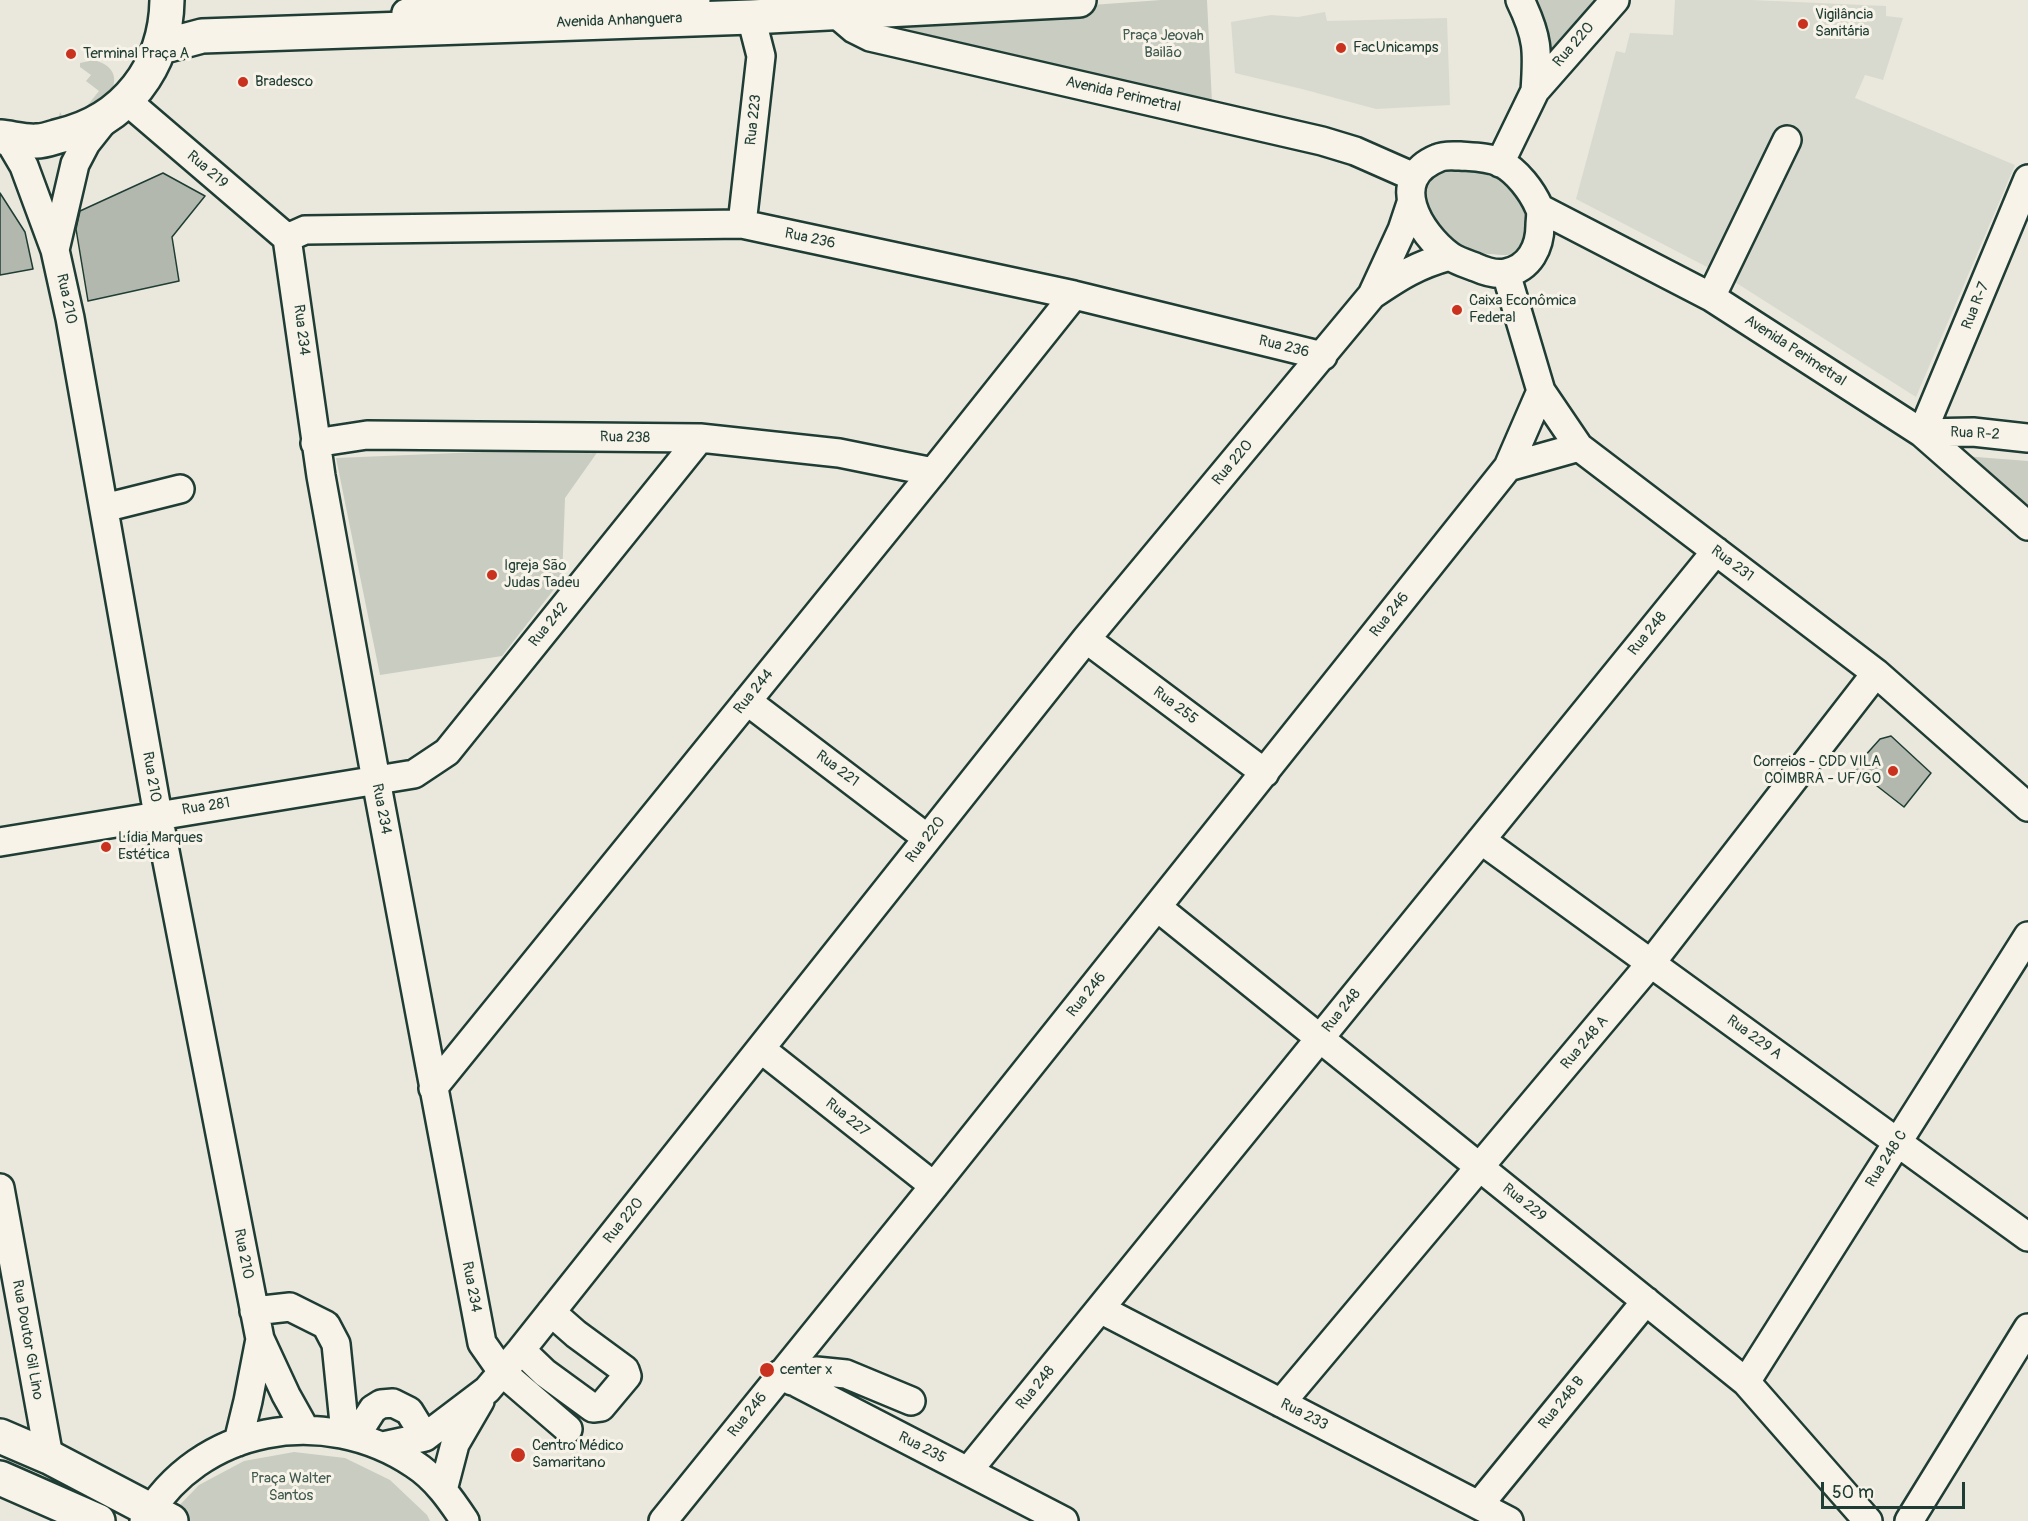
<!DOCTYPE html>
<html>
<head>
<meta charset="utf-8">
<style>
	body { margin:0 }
	#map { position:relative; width:2028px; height:1521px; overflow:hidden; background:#eae8dd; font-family:Pangolin,sans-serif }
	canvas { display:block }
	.scale { position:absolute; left:1821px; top:1482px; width:144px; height:27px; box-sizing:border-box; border:3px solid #1f3d34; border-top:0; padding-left:8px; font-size:18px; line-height:21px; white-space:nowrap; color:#1f3d34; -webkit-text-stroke:4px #f7f3e8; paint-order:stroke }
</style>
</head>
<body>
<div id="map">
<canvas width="2028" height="1521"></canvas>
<div class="scale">50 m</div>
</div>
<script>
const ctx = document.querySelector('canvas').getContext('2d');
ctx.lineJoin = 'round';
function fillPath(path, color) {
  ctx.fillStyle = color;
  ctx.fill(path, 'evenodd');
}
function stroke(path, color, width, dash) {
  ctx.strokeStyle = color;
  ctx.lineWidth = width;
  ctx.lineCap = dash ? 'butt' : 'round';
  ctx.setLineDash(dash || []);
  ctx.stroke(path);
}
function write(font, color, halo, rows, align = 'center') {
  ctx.font = font + ' Pangolin,sans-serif';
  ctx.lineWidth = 6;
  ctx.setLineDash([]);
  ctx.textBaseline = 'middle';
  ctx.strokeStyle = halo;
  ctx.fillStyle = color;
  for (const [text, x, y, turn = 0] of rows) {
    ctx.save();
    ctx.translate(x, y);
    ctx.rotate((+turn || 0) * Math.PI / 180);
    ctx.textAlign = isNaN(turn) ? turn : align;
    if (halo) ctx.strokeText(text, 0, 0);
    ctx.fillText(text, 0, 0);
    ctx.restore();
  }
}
fillPath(new Path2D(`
	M1675,0H1752L1886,6V16L1903,18L1883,80L1865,75L1855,98L2015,165L1916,397L1730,279L1714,265L1707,267L1576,199L1616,51L1625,53L1630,33L1673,35Z
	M1325,12L1327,21L1447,18L1450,105L1376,109L1302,89L1235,73L1231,22L1271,15L1298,17Z`), '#d9dacf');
fillPath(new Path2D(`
	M1161,0H1207L1212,103L871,21Z
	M1533,0H1601L1549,64L1550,44Z
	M94,60C144,74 89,126 61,125L58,121L60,112L62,116L75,113L79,116L99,91L86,81L91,75L80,67V63Z
	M1453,166C1481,172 1511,178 1527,205C1532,213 1533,225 1535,233C1529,240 1523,249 1515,253C1508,256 1500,255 1492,254C1483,254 1469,252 1460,247C1437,235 1403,187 1439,169C1443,168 1448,167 1453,166Z
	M601,447L565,498L562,579L502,656L380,675L336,458Z
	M1963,456L2028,461V512Z
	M294,1452L345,1458L390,1480L427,1515L430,1521H190L173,1512L199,1485L244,1461Z`), '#c8ccc1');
const building = new Path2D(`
	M163,173L205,196L172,237L179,281L88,301L76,229L80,211Z
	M0,193L25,232L33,269L0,275Z
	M1891,736L1931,773L1904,807L1854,768L1880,739Z`);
fillPath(building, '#b2b8ae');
stroke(building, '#1f3d34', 1.5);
const minor = new Path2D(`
	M1520,0C1538,37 1538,51 1535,91
	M834,12L854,29L870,37L1322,141L1355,151L1414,177
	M406,13L696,0
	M127,101L287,238
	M7,137L24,166L55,250L70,318L158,815L260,1339L286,1395L305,1429
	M1460,156C1474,157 1489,157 1501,163C1517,171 1532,191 1539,207C1542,212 1540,220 1540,225C1540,247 1530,268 1506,273C1497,275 1484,271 1475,267C1467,264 1457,261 1450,256C1419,233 1386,179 1438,158C1444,155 1453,156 1460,156Z
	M1500,163L1535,91L1615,0
	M1541,209L1711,297L1922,433L2028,526
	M742,224L761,56L751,17
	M287,238L321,476L376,780L482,1343L503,1373L568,1429
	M287,238L305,230L742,224L1074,295L1323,356
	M55,250L75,164L86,143L105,119
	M1506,273L1541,391L1579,447L1876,673L2028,807
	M1372,295C1400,276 1417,265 1450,256
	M1711,297L1787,140
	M1922,433L2028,179
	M1922,433L1973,432L2028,438
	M315,443L367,435L700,438L839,453L933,472
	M1508,467L1579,447
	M104,508L180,489
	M1086,639L1265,773
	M747,701L927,838
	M1481,840L2028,1237
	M0,842L414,774L447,752L700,438
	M1157,907L1746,1382L1868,1521
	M761,1049L934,1186
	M433,1088L933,472L1074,295
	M0,1188L49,1457
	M1100,1309L1509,1521
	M254,1311L290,1307L326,1325L336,1344L345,1433
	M521,1350L545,1373L593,1408L601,1407L627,1376L625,1370L576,1334L551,1312
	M780,1374L1064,1521
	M792,1381L816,1371L846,1374L911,1401
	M1746,1382L2028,936
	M1281,1403L1651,963L1876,673
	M355,1437L373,1409L381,1404L393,1403L409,1411L425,1437
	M238,1442L248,1401L260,1339
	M383,1446L425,1437L487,1390L521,1350L1086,639L1372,295L1402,230L1411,203
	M968,1471L1716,551
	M443,1490L455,1444L480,1401
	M1479,1505L1646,1301
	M144,1521C199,1425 324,1404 414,1464C436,1478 451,1500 465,1521
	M663,1521L934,1186L1508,467L1541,391
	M1909,1521L2028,1328`);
const major = new Path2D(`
	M161,47L202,36L751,17L1079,0
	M0,137C12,138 25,142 37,141C44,141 52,138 59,136C125,121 166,67 167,0
	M0,1436L49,1457L171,1521
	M0,1478L98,1521`);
stroke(minor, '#1f3d34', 32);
stroke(major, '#1f3d34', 38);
stroke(minor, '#f7f3e8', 27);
stroke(major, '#f7f3e8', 33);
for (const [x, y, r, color] of [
	[1803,24,6,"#c8321e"],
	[1341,48,6,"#c8321e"],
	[71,54,6,"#c8321e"],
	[243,82,6,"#c8321e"],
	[1457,310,6,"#c8321e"],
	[492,575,6,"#c8321e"],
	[1893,771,6,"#c8321e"],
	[106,847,6,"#c8321e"],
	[767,1370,8,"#c8321e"],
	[518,1455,8,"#c8321e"]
]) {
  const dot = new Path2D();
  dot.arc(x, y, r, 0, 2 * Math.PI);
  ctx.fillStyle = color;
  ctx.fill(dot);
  stroke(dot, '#f7f3e8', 2);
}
write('15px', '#1f3d34', '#f7f3e8', [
	["Vigilância",1815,15],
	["Sanitária",1815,32],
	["FacUnicamps",1353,48],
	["Terminal Praça A",83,54],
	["Bradesco",255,82],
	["Caixa Econômica",1469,301],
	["Federal",1469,318],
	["Igreja São",504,566],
	["Judas Tadeu",504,583],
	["Correios - CDD VILA",1881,762,"right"],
	["COIMBRA - UF/GO",1881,779,"right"],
	["Lídia Marques",118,838],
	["Estética",118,855],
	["center x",780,1370],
	["Centro Médico",532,1446],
	["Samaritano",532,1463]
], 'left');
write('15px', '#1f3d34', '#f7f3e8', [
	["Avenida Anhanguera",619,21,-2],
	["Rua 220",1574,45,-49],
	["Avenida Perimetral",1123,95,13],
	["Rua 223",754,120,-84],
	["Rua 219",207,170,41],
	["Rua 236",810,239,12],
	["Rua 210",66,299,78],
	["Rua R-7",1976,306,-68],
	["Rua 234",301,330,83],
	["Rua 236",1284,347,14],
	["Avenida Perimetral",1795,351,33],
	["Rua R-2",1975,434,3],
	["Rua 238",625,438,1],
	["Rua 220",1233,463,-50],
	["Rua 231",1732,564,37],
	["Rua 246",1390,615,-51],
	["Rua 242",549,625,-51],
	["Rua 248",1648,634,-51],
	["Rua 244",754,692,-51],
	["Rua 255",1175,706,37],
	["Rua 221",837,769,37],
	["Rua 210",151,777,80],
	["Rua 281",206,807,-9],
	["Rua 234",381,809,79],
	["Rua 220",926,840,-52],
	["Rua 246",1087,995,-51],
	["Rua 248",1342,1011,-51],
	["Rua 229 A",1754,1038,36],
	["Rua 248 A",1585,1043,-50],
	["Rua 227",847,1118,39],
	["Rua 248 C",1887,1159,-58],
	["Rua 229",1524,1203,39],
	["Rua 220",624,1221,-51],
	["Rua 210",243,1254,79],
	["Rua 234",471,1287,79],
	["Rua Doutor Gil Lino",27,1340,80],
	["Rua 248",1036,1388,-51],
	["Rua 248 B",1562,1403,-51],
	["Rua 246",748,1415,-51],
	["Rua 233",1304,1415,27],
	["Rua 235",922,1448,27]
]);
write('15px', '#415a50', '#f7f3e8', [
	["Praça Jeovah",1163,36],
	["Bailão",1163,53],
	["Praça Walter",291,1479],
	["Santos",291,1496]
]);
</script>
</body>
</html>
